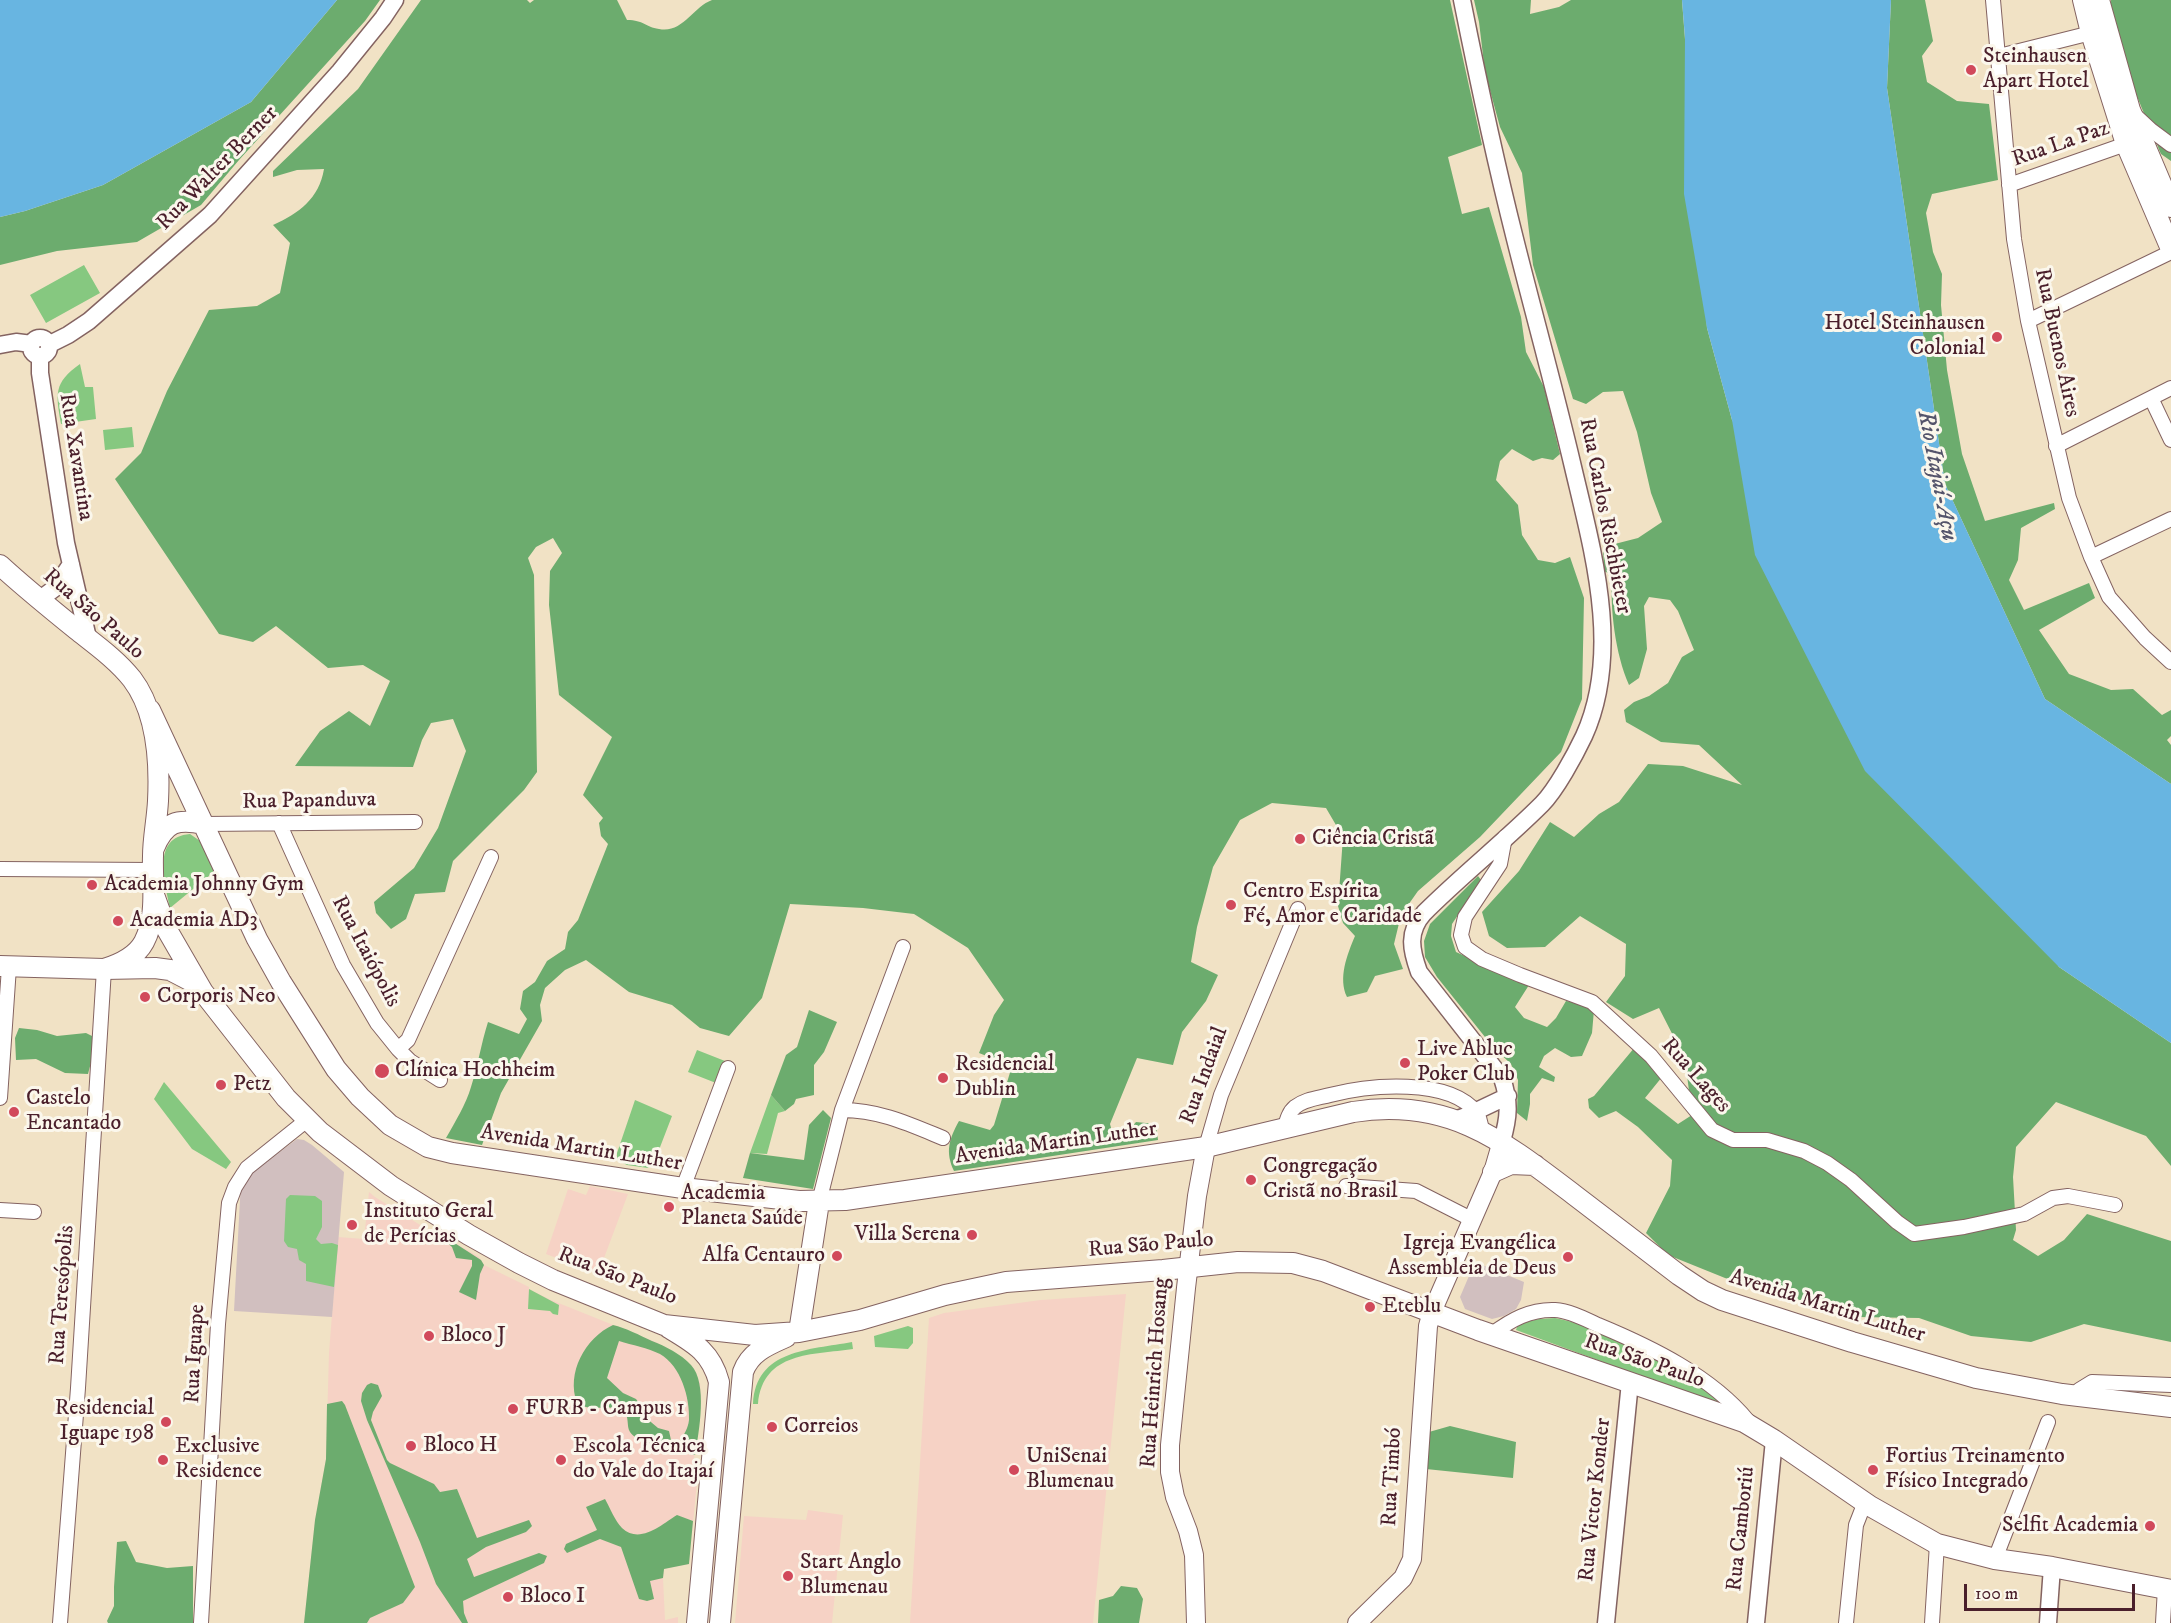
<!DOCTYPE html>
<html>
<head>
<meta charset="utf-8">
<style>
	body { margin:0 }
	#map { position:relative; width:2171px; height:1623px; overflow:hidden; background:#f1e2c5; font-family:"IM FELL DW Pica",serif }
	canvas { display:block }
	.scale { position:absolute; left:1964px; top:1584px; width:171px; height:27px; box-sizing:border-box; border:3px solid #4a1f2b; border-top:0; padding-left:8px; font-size:18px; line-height:21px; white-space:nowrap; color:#4a1f2b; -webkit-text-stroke:4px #fbf7ec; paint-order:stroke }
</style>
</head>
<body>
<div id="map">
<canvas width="2171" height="1623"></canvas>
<div class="scale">100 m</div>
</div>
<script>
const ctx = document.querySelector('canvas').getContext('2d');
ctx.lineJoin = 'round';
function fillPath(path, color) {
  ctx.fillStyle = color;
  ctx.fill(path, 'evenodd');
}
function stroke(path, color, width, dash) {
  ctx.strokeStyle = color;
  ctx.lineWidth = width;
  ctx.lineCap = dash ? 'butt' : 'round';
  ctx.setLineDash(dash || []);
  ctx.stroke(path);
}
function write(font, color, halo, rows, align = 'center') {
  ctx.font = font + ' "IM FELL DW Pica",serif';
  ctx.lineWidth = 6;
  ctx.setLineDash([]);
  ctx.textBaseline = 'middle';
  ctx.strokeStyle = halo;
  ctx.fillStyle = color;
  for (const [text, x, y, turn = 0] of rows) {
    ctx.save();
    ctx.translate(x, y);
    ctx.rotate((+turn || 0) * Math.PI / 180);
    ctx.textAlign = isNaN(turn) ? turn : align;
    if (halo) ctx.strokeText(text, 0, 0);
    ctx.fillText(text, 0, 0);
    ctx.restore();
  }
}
fillPath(new Path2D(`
	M590,1186L628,1194L598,1274L546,1254L568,1189L586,1195Z
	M369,1192L375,1197L438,1236L450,1240L479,1257L484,1265L529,1287V1289L551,1300L658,1343L691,1365L700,1383L701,1398L693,1468V1476L697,1482L689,1564L664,1569L663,1578L665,1620L678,1617V1623H304L315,1520L326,1459L329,1353L338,1237L364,1239Z
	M1126,1294L1093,1623H910L929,1318L944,1313L1041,1300Z
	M808,1510L843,1515L832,1623H735L744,1516L806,1520Z`), '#f6d2c5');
fillPath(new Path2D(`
	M297,1139L304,1140L312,1145L344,1172L332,1317L234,1311L241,1181Z
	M1475,1262L1524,1282L1521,1300L1516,1309L1504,1316L1492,1319L1465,1309L1460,1297Z`), '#d1bfbf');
fillPath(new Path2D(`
	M84,265L100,293L46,323L30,295Z
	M80,364L85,387H93L96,419L61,424C56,394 53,383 80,364Z
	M132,427L134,447L105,450L103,430Z
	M190,834L203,843L215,871L170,908C165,882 151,837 190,834Z
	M697,1050L725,1061L716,1083L688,1072Z
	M164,1082L231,1162L226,1169L192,1149L154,1099Z
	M771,1095L785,1111L778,1113L767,1154L750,1153Z
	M635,1100L672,1116L657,1155L648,1168L627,1165L617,1160V1153Z
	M290,1195L315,1196L322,1201V1227L316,1239L321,1244L332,1243L338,1245L334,1287L306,1281V1264L299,1260L297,1249L288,1247L284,1241L286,1199Z
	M529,1289L559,1305L558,1315L553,1314L550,1311L528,1309Z
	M1555,1318C1597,1326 1646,1349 1682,1372C1697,1381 1711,1395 1725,1407L1516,1330L1518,1324L1539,1319Z
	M908,1326L913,1328V1343L908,1349L875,1347L874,1336Z
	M852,1342L853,1349C813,1355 763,1351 758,1404H753C756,1349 810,1350 852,1342Z`), '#86c880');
fillPath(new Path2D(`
	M337,0H380L365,21L239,160L201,205L137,242L57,251L0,265V217L25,211L103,185L251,102Z
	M421,0H527L530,3L534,0H617L627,20C644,20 645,27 659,29C682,34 693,7 712,0H1450L1482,145L1448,157L1462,214L1489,207L1521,317L1526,352L1544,387L1560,454L1553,460L1542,458L1533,461L1512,449L1500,461L1496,480L1518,505L1522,535L1538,560L1555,563L1570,557L1584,598L1582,699L1561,752L1480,837L1418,891L1401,915L1394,944L1403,969L1375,976L1367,992L1347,997C1338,978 1347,955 1355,936L1343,923L1338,906L1343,837L1326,808L1272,803L1240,820L1213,867L1197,927L1191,962L1218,975L1206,1001L1182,1032L1173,1065L1137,1058L1110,1124L1113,1135L1121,1140L1136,1122L1156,1124L1158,1140L954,1171C945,1152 949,1139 959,1121L990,1130L994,1125L1012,1066L979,1053L994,1015L1004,1000L968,948L914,914L863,908L790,904L762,998L729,1036L700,1028L672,1005L629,992L586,960L565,970L545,988L540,1005L542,1021L501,1093L482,1145L446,1138C455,1122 466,1104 471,1087C478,1065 481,1044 488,1022L519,1034L527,1019L520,1009L523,991L535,982L547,961L565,949L568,932L578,920L608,844L601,836L599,823L603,818L583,795L612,737L559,695L549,605L550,571L562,553L553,538L536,547L528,558L534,575L537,772L524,790L453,861L445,892L415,894L406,919L391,929L376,913L374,902L414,868L438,828L466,751L453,719L431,723L422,740L413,767L295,766L320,731L349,711L370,726L390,681L363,665L328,668L276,626L253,642L219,634L115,479L141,453L167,391L209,310L257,306L280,293L290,243L273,225C299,213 319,199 324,169L297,170L273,177V171L358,89Z
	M1474,0H1531L1530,14L1559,7L1571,0H1682L1707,328L1732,420L2059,967L2171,1043V1166L2146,1136L2056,1102L2016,1147L2013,1177L2016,1230L2013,1240L2038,1256L2064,1240L2087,1214L2171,1241V1342L2084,1324L2031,1342L1971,1336L1919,1318L1857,1317L1725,1278L1668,1255L1646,1233L1670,1186L1672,1160L1638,1127L1616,1111L1599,1118L1589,1108L1588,1099L1594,1096L1635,1047L1662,1077L1645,1098L1678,1124L1692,1115L1685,1059L1659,1008L1633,1019L1606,1002L1625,976L1626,944L1580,916L1545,947L1507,948L1489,936L1482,912L1519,871L1550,822L1574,837L1599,814L1619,802L1648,764L1683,766L1742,785L1699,745L1661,742L1626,722L1624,710L1634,702L1649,696L1668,683L1682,657L1694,650L1678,611L1670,600L1649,597L1644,606L1647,649L1639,678L1629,685C1615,653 1610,609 1612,575L1604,571L1603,547L1638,538L1662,522L1651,493L1637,432L1623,391L1603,392L1586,404L1573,399L1533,265L1522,173L1500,127L1485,72L1479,22Z
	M1891,0H1925L1933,41L1922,56L1927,82L1957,101L1989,104L1998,180L1932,194L1926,213L1933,252L1942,274L1941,305L1947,370L1962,454L1985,521L2054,503L2055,509L2021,528L2018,560L2009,580L2024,610L2089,583L2095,598L2039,630L2069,674L2111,690L2133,689L2162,715L2171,710V736L2167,740L2171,745V784L2045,699L1945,484L1887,88Z
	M2111,0H2171V161L2161,154C2148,120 2106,32 2111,0Z
	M1478,876L1481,880L1452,924L1451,936L1456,952L1529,985L1515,1007L1524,1018L1547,1027L1556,1018L1566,1001L1579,1003L1594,1010L1592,1033L1582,1056L1571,1057L1555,1048L1544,1056L1539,1067L1555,1077L1554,1082L1542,1078L1530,1094V1104L1527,1121L1517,1113L1518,1080L1511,1064L1493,1047L1437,977L1425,957L1424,941L1430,924Z
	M809,1010L837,1022L824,1052L814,1065V1095L796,1099L794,1104L785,1111L771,1095L786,1055L797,1047Z
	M19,1028L37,1030L57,1036L86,1033L94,1037V1051L88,1074L65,1073L36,1059L16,1060L15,1038Z
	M823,1110L831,1118L813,1189L743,1178L750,1153L804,1160L809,1125Z
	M443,1239L450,1240L481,1260L484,1265L480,1274L476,1300L459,1292L472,1266V1260L456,1258L452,1247Z
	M613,1325C626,1328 639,1335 652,1341C665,1346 681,1354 691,1365C708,1383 699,1432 695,1455L683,1453L680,1441C684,1434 688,1429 689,1420C690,1398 681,1366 660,1354C648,1348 632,1345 619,1341L607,1378L623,1393L636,1399L646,1413L645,1417L658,1428L669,1431L673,1449C662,1445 636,1442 630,1432C626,1426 630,1416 623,1411C609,1403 591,1413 577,1403C566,1373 585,1338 613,1325Z
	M371,1383L378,1385L382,1396L373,1412L371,1420L387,1460L390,1463L434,1484L440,1492L457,1489L477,1538L529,1520L532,1526L526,1532L486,1547L467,1559L474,1577L539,1553L547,1556L544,1563L463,1601L464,1613L468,1623H462L436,1584L420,1542L367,1420L361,1401L362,1393L367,1385Z
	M342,1401L345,1405L415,1587L403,1603L370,1618L367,1623H304L315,1520L326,1459L327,1404Z
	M1450,1426L1516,1442L1513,1478L1426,1469L1429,1432Z
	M605,1499C610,1508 615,1521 622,1528C640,1545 662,1524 677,1515L693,1521L689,1564L664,1569L663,1578L650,1581L654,1599L647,1601L639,1599L621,1547L600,1539L567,1553L564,1549L566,1544L597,1530L586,1507Z
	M126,1541L136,1562L167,1568L193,1566V1623H108L107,1621L114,1606V1587L117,1542Z
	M1121,1586L1137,1588L1143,1599L1139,1623H1098L1099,1600L1113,1596Z`), '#6cac6e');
fillPath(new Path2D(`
	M0,0H337L251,102L103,185L25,211L0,217Z
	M1682,0H1891L1887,88L1945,484L2045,699L2171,784V1043L2059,967L1865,771L1755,555L1732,420L1707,328L1684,194L1685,38Z`), '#68b5e1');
const minor = new Path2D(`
	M1993,0L2014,239L2028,321L2069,498L2091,557L2109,597L2145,638L2171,662
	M1999,56L2091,33
	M2136,116L2151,130L2171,145
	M2009,185L2126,144
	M2028,321L2171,252
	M2151,398L2171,440
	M2056,446L2171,388
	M2091,557L2171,519
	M279,823L343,965L377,1023L398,1049L410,1061L440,1080
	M204,824L415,822
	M1505,837L1500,864L1465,917L1461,935L1465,947L1482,959L1520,975L1592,1002L1651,1056L1712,1130L1733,1140H1767L1804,1151L1827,1163L1851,1180L1897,1222L1914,1234L1964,1227L2024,1214L2053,1198L2068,1196L2115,1205
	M0,869L152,870
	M398,1049L408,1040L491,857
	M0,1098L9,967
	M842,1110C879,1110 909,1124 943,1138
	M1285,1127C1287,1119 1289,1112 1295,1107C1305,1099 1319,1098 1330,1095C1369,1085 1449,1077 1477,1113C1480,1118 1481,1125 1482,1131
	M1206,1147L1221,1095L1298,909
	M1346,1186L1416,1191L1473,1220
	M683,1188L728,1068
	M819,1202L842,1110L903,947
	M0,1210L34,1212
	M1492,1334C1511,1320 1530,1309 1555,1310C1570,1311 1585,1319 1598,1325C1651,1347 1711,1376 1748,1421
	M2076,1396L2079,1390L2092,1382L2171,1385
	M1995,1559L2048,1422
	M60,1623L78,1388L104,969
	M201,1623L218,1324L229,1203L235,1187L247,1168L307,1120
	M1846,1623L1856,1525L1865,1502
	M1932,1623L1937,1544
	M2163,1623L2165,1588`);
const tertiary = new Path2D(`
	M1462,0C1478,80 1495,160 1515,239C1534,315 1555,390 1573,467C1593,552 1622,652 1584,736C1575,755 1556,790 1542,804C1504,842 1462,875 1424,913C1407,932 1411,950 1419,972L1502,1078C1510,1102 1509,1117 1502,1141
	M31 347a9 9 0 1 1 18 0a9 9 0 1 1-18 0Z
	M50,344L68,335L89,321L210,215L340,71L383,18L395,0
	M0,345L16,342L32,344
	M40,357V373L66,543L88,638
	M39,600L55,588L71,564
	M1455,1120L1466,1116L1508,1096
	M1606,1623L1630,1382
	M1756,1623L1774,1440
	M2048,1623L2052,1567`);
const secondary = new Path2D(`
	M1196,1623L1194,1555L1188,1531L1175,1497L1170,1472V1445L1186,1288L1197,1196L1206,1147
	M1357,1623L1403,1578L1412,1559L1428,1326L1432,1312L1493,1172L1502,1141`);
const primary = new Path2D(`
	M2083,0L2091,33L2126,144L2171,249
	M2099,0L2130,110L2171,207
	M0,565C25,588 51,609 77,630C96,645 117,660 132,679C157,712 160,761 158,801C157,820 153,838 153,856C152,884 158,915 144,942C136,957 120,964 104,969
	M150,710L257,939L281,982L336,1069L360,1097L390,1125L428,1147L452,1153L683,1188L799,1201L845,1200L1206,1147L1353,1112C1448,1097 1502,1140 1573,1194C1608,1221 1644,1248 1679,1275L1703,1291L1722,1300L1852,1342L1976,1378L2062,1394L2171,1407
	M154,848C165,822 177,818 204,824
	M154,895L166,928L203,992L286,1098L320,1132L391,1186L469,1235L519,1263L553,1280L664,1325L755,1335L799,1332L860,1320L945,1295L1006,1282L1163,1270L1238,1262L1293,1263L1323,1271L1478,1330L1744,1422L1774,1440L1870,1506L1937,1544L1995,1559L2052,1567L2171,1590
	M0,966L104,969L155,968L170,970L197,984
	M1493,1172L1511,1164L1535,1165
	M669,1328C694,1343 711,1352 719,1382L697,1623
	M799,1332L819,1202
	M720,1623L743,1372C750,1352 768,1345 786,1337`);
stroke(minor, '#846361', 16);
stroke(tertiary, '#846361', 19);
stroke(secondary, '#846361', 20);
stroke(primary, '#846361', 22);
stroke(minor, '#fff', 14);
stroke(tertiary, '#fff', 16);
stroke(secondary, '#fff', 18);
stroke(primary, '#fff', 20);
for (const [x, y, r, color] of [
	[1971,70,6,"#d1495b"],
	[1997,337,6,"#d1495b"],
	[1300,839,6,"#d1495b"],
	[92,885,6,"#d1495b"],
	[1231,905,6,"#d1495b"],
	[118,921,6,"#d1495b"],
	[145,997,6,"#d1495b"],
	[1405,1063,6,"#d1495b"],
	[382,1071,8,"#d1495b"],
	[943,1078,6,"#d1495b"],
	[221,1085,6,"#d1495b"],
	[14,1112,6,"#d1495b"],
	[1251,1180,6,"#d1495b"],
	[669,1207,6,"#d1495b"],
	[352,1225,6,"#d1495b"],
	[972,1235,6,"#d1495b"],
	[837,1256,6,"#d1495b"],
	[1568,1257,6,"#d1495b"],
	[1370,1307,6,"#d1495b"],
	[429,1336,6,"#d1495b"],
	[513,1409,6,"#d1495b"],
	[166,1422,6,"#d1495b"],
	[772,1427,6,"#d1495b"],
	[411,1446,6,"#d1495b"],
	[163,1460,6,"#d1495b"],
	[561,1460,6,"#d1495b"],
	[1014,1470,6,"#d1495b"],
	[1873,1470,6,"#d1495b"],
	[2150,1526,6,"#d1495b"],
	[788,1576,6,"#d1495b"],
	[508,1597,6,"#d1495b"]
]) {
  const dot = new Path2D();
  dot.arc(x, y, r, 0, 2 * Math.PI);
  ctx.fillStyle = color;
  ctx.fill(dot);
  stroke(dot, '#fbf7ec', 2);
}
write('22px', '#4a1f2b', '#fbf7ec', [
	["Steinhausen",1983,57],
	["Apart Hotel",1983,82],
	["Hotel Steinhausen",1985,324,"right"],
	["Colonial",1985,349,"right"],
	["Ciência Cristã",1312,839],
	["Academia Johnny Gym",104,885],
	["Centro Espírita",1243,892],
	["Fé, Amor e Caridade",1243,917],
	["Academia AD3",130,921],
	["Corporis Neo",157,997],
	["Live Abluc",1417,1050],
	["Poker Club",1417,1075],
	["Residencial",955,1065],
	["Dublin",955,1090],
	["Clínica Hochheim",395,1071],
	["Petz",233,1085],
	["Castelo",26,1099],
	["Encantado",26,1124],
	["Congregação",1263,1167],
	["Cristã no Brasil",1263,1192],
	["Academia",681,1194],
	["Planeta Saúde",681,1219],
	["Instituto Geral",364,1212],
	["de Perícias",364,1237],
	["Villa Serena",960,1235,"right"],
	["Igreja Evangélica",1556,1244,"right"],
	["Assembleia de Deus",1556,1269,"right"],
	["Alfa Centauro",825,1256,"right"],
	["Eteblu",1382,1307],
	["Bloco J",441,1336],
	["Residencial",154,1409,"right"],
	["Iguape 198",154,1434,"right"],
	["FURB - Campus 1",525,1409],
	["Correios",784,1427],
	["Bloco H",423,1446],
	["Exclusive",175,1447],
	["Residence",175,1472],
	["Escola Técnica",573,1447],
	["do Vale do Itajaí",573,1472],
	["UniSenai",1026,1457],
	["Blumenau",1026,1482],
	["Fortius Treinamento",1885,1457],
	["Físico Integrado",1885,1482],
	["Selfit Academia",2138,1526,"right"],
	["Start Anglo",800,1563],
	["Blumenau",800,1588],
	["Bloco I",520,1597]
], 'left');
write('22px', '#4a1f2b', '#fbf7ec', [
	["Rua La Paz",2061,145,-19],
	["Rua Walter Berner",218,169,-46],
	["Rua Buenos Aires",2056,343,78],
	["Rua Xavantina",75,457,81],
	["Rua Carlos Rischbieter",1604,516,79],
	["Rua São Paulo",93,615,41],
	["Rua Papanduva",309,802,-1],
	["Rua Itaiópolis",365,952,62],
	["Rua Indaial",1205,1076,-70],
	["Rua Lages",1695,1076,48],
	["Avenida Martin Luther",1056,1144,-8],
	["Avenida Martin Luther",581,1149,9],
	["Rua São Paulo",1151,1246,-5],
	["Rua São Paulo",617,1277,21],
	["Rua Teresópolis",63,1295,-86],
	["Avenida Martin Luther",1827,1307,17],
	["Rua Iguape",196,1354,-87],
	["Rua São Paulo",1644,1362,19],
	["Rua Heinrich Hosang",1156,1373,-86],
	["Rua Timbó",1393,1477,-87],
	["Rua Victor Konder",1596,1500,-84],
	["Rua Camboriú",1742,1529,-84]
]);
write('italic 24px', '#54546b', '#fbf7ec', [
	["Rio Itajaí-Açu",1936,476,79]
]);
</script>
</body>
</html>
